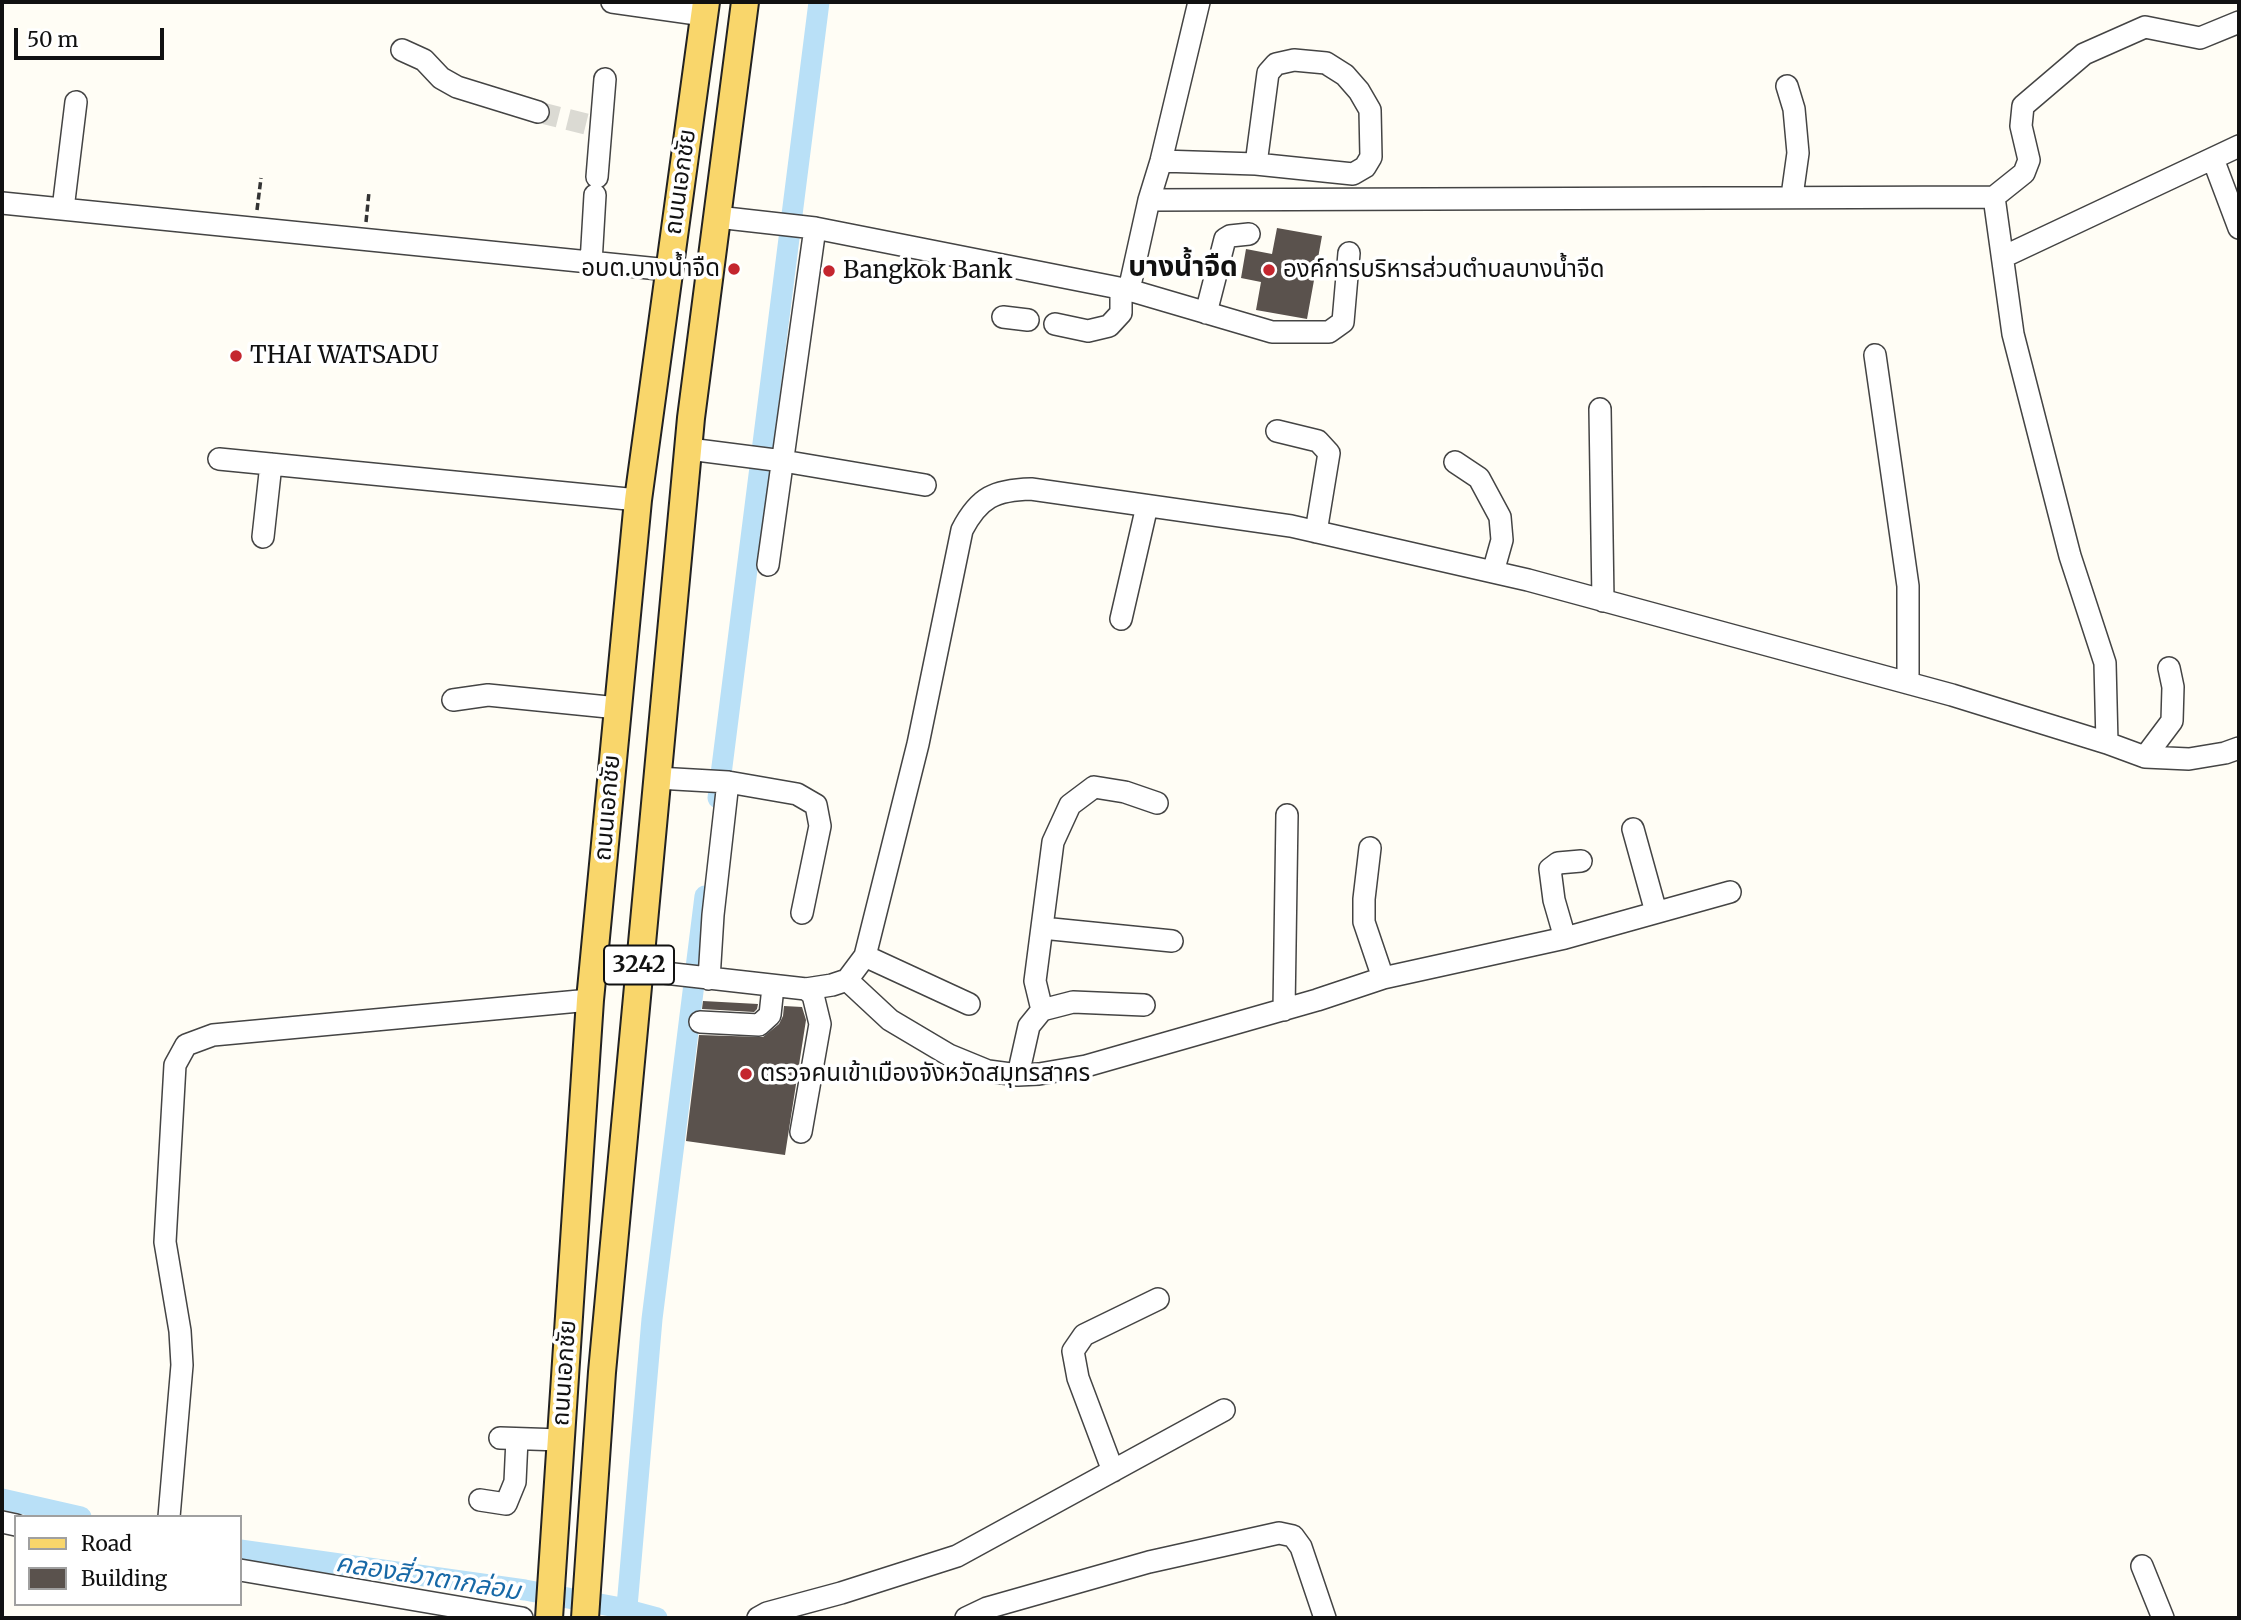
<!DOCTYPE html>
<html>
<head>
<meta charset="utf-8">
<style>
	body { margin:0 }
	#map { position:relative; width:2241px; height:1620px; overflow:hidden; background:#fffdf5; font-family:Merriweather,serif }
	canvas { display:block }
	.frame { position:absolute; inset:0; border:4px solid #111; pointer-events:none }
	.legend { position:absolute; left:14px; top:1515px; width:228px; height:91px; box-sizing:border-box; background:#fff; border:2px solid #a0a0a0; margin:0; padding:9px 12px; list-style:none; font-size:21px; color:#111 }
	.legend li { display:flex; align-items:center; gap:14px; height:35px }
	.legend b { width:35px; border:2px solid #a0a0a0 }
	.scale { position:absolute; left:14px; top:28px; width:150px; height:32px; box-sizing:border-box; border:4px solid #111; border-top:0; padding-left:9px; font-size:21px; line-height:24px; white-space:nowrap; color:#111; -webkit-text-stroke:5px #fff; paint-order:stroke }
</style>
</head>
<body>
<div id="map">
<canvas width="2241" height="1620"></canvas>
<div class="frame"></div>
<ul class="legend">
<li><b style="height:9px;background:#f9d66b"></b>Road</li>
<li><b style="height:19px;background:#5a524d"></b>Building</li>
</ul>
<div class="scale">50 m</div>
</div>
<script>
const ctx = document.querySelector('canvas').getContext('2d');
ctx.lineJoin = 'round';
function stroke(path, color, width, dash) {
  ctx.strokeStyle = color;
  ctx.lineWidth = width;
  ctx.lineCap = dash ? 'butt' : 'round';
  ctx.setLineDash(dash || []);
  ctx.stroke(path);
}
function fillPath(path, color) {
  ctx.fillStyle = color;
  ctx.fill(path, 'evenodd');
}
function write(font, color, halo, rows, align = 'center') {
  ctx.font = font + ' Merriweather,"Noto Sans Thai",serif';
  ctx.lineWidth = 7;
  ctx.setLineDash([]);
  ctx.textBaseline = 'middle';
  ctx.strokeStyle = halo;
  ctx.fillStyle = color;
  for (const [text, x, y, turn = 0] of rows) {
    ctx.save();
    ctx.translate(x, y);
    ctx.rotate((+turn || 0) * Math.PI / 180);
    ctx.textAlign = isNaN(turn) ? turn : align;
    if (halo) ctx.strokeText(text, 0, 0);
    ctx.fillText(text, 0, 0);
    ctx.restore();
  }
}
stroke(new Path2D(`
	M718,798L819,2
	M2,1499L81,1517
	M240,1550L525,1590L616,1607L657,1618
	M626,1618L652,1319L705,896`), '#b9e0f7', 21);
fillPath(new Path2D(`
	M1277,228L1322,236L1307,319L1256,310L1261,282L1241,278L1246,249L1272,254Z
	M703,1001L758,1004L757,1009L754,1012L702,1009Z
	M784,1006L802,1007L806,1020L785,1155L686,1141L699,1035L763,1037L779,1024L783,1016Z`), '#5a524d');
stroke(new Path2D(`
	M538,112L586,124`), '#dbdad3', 21, [21, 10]);
const minor = new Path2D(`
	M612,2L704,15
	M402,50L424,60L441,78L457,87L538,112
	M1787,86L1794,109L1798,153L1792,196
	M2213,159L2239,228
	M1161,161L1256,164L1353,174L1365,167L1371,157L1370,110L1359,91L1345,75L1326,63L1294,60L1276,64L1268,73L1256,164
	M597,177L605,79
	M1994,197L2024,173L2029,160L2021,126L2023,106L2084,54L2145,27L2200,38L2239,22
	M1149,200L1994,197L2013,334L2070,556L2105,663L2107,743
	M2,203L669,270
	M63,209L76,102
	M717,217L815,228L1129,290L1149,200L1161,161L1199,2
	M2003,257L2239,146
	M591,263L595,195
	M1129,290L1272,332H1329L1343,322L1349,253
	M1206,313L1225,239L1230,236L1249,234
	M1003,317L1028,320
	M1055,324L1088,331L1109,326L1121,313V289
	M1875,355L1908,586V683
	M1600,409L1603,601
	M1277,431L1318,441L1329,453L1316,532
	M689,449L783,461L925,485
	M219,459L638,500
	M1455,462L1479,478L1500,517L1502,540L1493,572
	M263,537L271,464
	M768,565L815,228
	M1121,619L1147,506
	M453,700L488,695L618,708
	M2145,757L2172,721L2173,687L2169,668
	M657,778L728,782L797,794L816,805L820,826L802,913
	M1633,829L1656,912
	M1370,848L1364,899V922L1383,978
	M1042,928L1172,941
	M1565,938L1554,900L1550,869L1558,863L1581,861
	M865,956L969,1004
	M638,970L806,989L832,985L847,980L865,956L918,744L962,530C979,497 995,490 1031,489L1291,526L1528,580L1952,695L2107,743L2145,757L2189,759L2225,753L2239,748
	M709,979L713,915L728,782
	M847,980L890,1020L949,1055L988,1071L1018,1075L1039,1074L1086,1066L1317,1000L1383,978L1565,938L1730,892
	M1042,1010L1035,981L1053,842L1070,805L1094,787L1125,792L1157,803
	M1284,1010L1287,815
	M700,1022L759,1025L770,1015L773,987
	M1018,1075L1029,1026L1042,1010L1073,1002L1144,1005
	M801,1132L820,1024L813,995L806,989
	M500,1438L561,1440
	M1113,1471L1078,1378L1073,1351L1084,1335L1158,1299
	M480,1500L506,1504L515,1482L517,1439
	M169,1517L182,1365L180,1331L165,1242L175,1065L186,1045L213,1035L590,1000
	M2,1522L16,1525
	M2142,1566L2163,1618
	M240,1570L522,1618
	M758,1618L767,1613L841,1593L957,1556L1224,1410
	M966,1618L987,1608L1149,1562L1279,1533L1293,1536L1301,1547L1325,1618`);
const major = new Path2D(`
	M549,1618L590,1000L618,708L638,500L706,2
	M585,1618L602,1372L691,418L745,2`);
stroke(minor, '#444', 24);
stroke(major, '#222', 30);
stroke(new Path2D(`
	M257,210L261,178
	M366,222L369,192`), '#333', 3.5, [7, 3.5]);
stroke(minor, '#fff', 21);
stroke(major, '#f9d66b', 26);
for (const [x, y, r, color] of [
	[734,269,7,"#c4262e"],
	[1269,270,7,"#c4262e"],
	[829,271,7,"#c4262e"],
	[236,356,7,"#c4262e"],
	[746,1074,7,"#c4262e"]
]) {
  const dot = new Path2D();
  dot.arc(x, y, r, 0, 2 * Math.PI);
  ctx.fillStyle = color;
  ctx.fill(dot);
  stroke(dot, '#fff', 2.5);
}
for (const [x, y, w] of [
	[639,965,70]
]) {
  const box = new Path2D();
  box.roundRect(x - w / 2, y - 19.5, w, 39, 5);
  ctx.fillStyle = '#fff';
  ctx.fill(box);
  stroke(box, '#111', 2);
}
write('bold 23px', '#111', null, [
	["3242",639,965]
]);
write('24px', '#111', '#fff', [
	["ถนนเอกชัย",681,182,-82],
	["ถนนเอกชัย",608,808,-85],
	["ถนนเอกชัย",565,1373,-86]
]);
write('24px', '#111', '#fff', [
	["อบต.บางน้ำจืด",720,269,"right"],
	["องค์การบริหารส่วนตำบลบางน้ำจืด",1283,270],
	["Bangkok Bank",843,271],
	["THAI WATSADU",250,356],
	["ตรวจคนเข้าเมืองจังหวัดสมุทรสาคร",760,1074]
], 'left');
write('italic 26px', '#1768a6', '#fff', [
	["คลองสี่วาตากล่อม",428,1578,9]
]);
write('bold 28px', '#111', '#fff', [
	["บางน้ำจืด",1183,268]
]);
</script>
</body>
</html>
